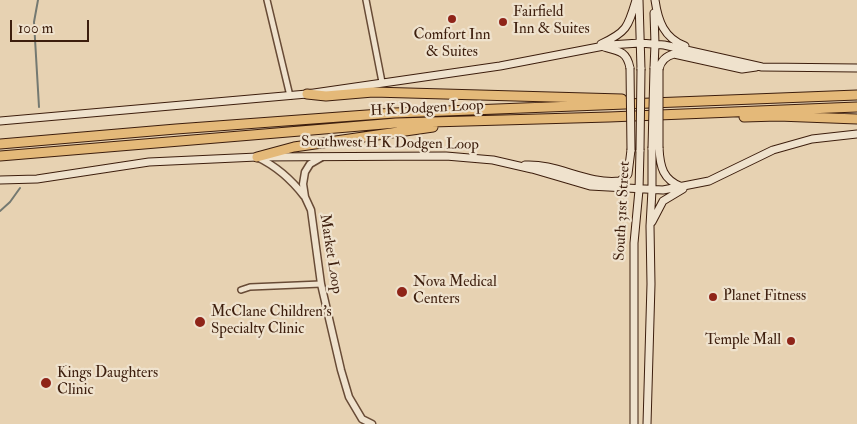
<!DOCTYPE html>
<html>
<head>
<meta charset="utf-8">
<style>
	body { margin:0 }
	#map { position:relative; width:857px; height:424px; overflow:hidden; background:#e7d2b2; font-family:"IM FELL Double Pica",serif }
	canvas { display:block }
	.scale { position:absolute; left:10px; top:20px; width:79px; height:22px; box-sizing:border-box; border:2px solid #3d1e0d; border-top:0; padding-left:6px; font-size:15px; line-height:18px; white-space:nowrap; color:#3d1e0d; -webkit-text-stroke:4px #efe2cd; paint-order:stroke }
</style>
</head>
<body>
<div id="map">
<canvas width="857" height="424"></canvas>
<div class="scale">100 m</div>
</div>
<script>
const ctx = document.querySelector('canvas').getContext('2d');
ctx.lineJoin = 'round';
function stroke(path, color, width, dash) {
  ctx.strokeStyle = color;
  ctx.lineWidth = width;
  ctx.lineCap = dash ? 'butt' : 'round';
  ctx.setLineDash(dash || []);
  ctx.stroke(path);
}
function write(font, color, halo, rows, align = 'center') {
  ctx.font = font + ' "IM FELL Double Pica",serif';
  ctx.lineWidth = 4.5;
  ctx.setLineDash([]);
  ctx.textBaseline = 'middle';
  ctx.strokeStyle = halo;
  ctx.fillStyle = color;
  for (const [text, x, y, turn = 0] of rows) {
    ctx.save();
    ctx.translate(x, y);
    ctx.rotate((+turn || 0) * Math.PI / 180);
    ctx.textAlign = isNaN(turn) ? turn : align;
    if (halo) ctx.strokeText(text, 0, 0);
    ctx.fillText(text, 0, 0);
    ctx.restore();
  }
}
stroke(new Path2D(`
	M38,0L34,22L39,107
	M0,211L10,202L20,188`), '#747971', 2);
const minor = new Path2D(`
	M267,0L290,96
	M366,0L382,82
	M241,290L250,287L321,284`);
const tertiary = new Path2D(`
	M257,157C276,166 291,179 304,196
	M322,157L310,164L305,172L303,184L305,197L311,210L321,284L341,370L349,397L362,419L372,424`);
const secondary = new Path2D(`
	M639,0L641,69
	M655,0C658,21 664,38 685,46
	M601,44C627,32 628,27 636,0
	M604,47C620,51 627,52 630,68
	M654,68L655,44L654,13
	M659,69C661,60 666,56 674,54L742,69L756,67
	M0,121L307,94L500,66L609,45L640,43L664,45L762,67L857,68
	M659,148C660,167 663,180 682,187
	M525,165C557,163 587,185 620,181L628,174L631,150
	M0,180L37,179L149,162L257,157L446,156L493,160L532,169L590,186L663,190L709,181L773,150L812,139L857,134
	M652,222L663,201L683,189
	M634,424V243L639,190L640,150
	M647,424L651,284L650,226L652,190V148`);
const motorway = new Path2D(`
	M307,94L326,96L373,92L622,99
	M744,117L778,116L857,119
	M0,144L176,129L394,113L857,95
	M0,156L396,123L609,117L857,107
	M257,157L294,147L433,127`);
stroke(minor, '#684b36', 8);
stroke(tertiary, '#684b36', 9);
stroke(secondary, '#3d1e0d', 9);
stroke(motorway, '#3d1e0d', 11);
stroke(minor, '#efe2cd', 5);
stroke(tertiary, '#efe2cd', 6);
stroke(secondary, '#efe2cd', 7);
stroke(motorway, '#e4b979', 9);
const secondaryBridge = new Path2D(`
	M630,68L631,150
	M652,148L654,68
	M659,148V69
	M640,150L641,69`);
stroke(secondaryBridge, '#3d1e0d', 9, []);
stroke(secondaryBridge, '#efe2cd', 7);
for (const [x, y, r, color] of [
	[452,19,5,"#8f2418"],
	[503,22,5,"#8f2418"],
	[402,292,6,"#8f2418"],
	[713,297,5,"#8f2418"],
	[200,322,6,"#8f2418"],
	[791,341,5,"#8f2418"],
	[46,383,6,"#8f2418"]
]) {
  const dot = new Path2D();
  dot.arc(x, y, r, 0, 2 * Math.PI);
  ctx.fillStyle = color;
  ctx.fill(dot);
  stroke(dot, '#efe2cd', 2);
}
write('15px', '#3d1e0d', '#efe2cd', [
	["Fairfield",513,13],
	["Inn & Suites",513,30],
	["Comfort Inn",452,36,"center"],
	["& Suites",452,53,"center"],
	["Nova Medical",413,283],
	["Centers",413,300],
	["Planet Fitness",723,297],
	["McClane Children's",211,313],
	["Specialty Clinic",211,330],
	["Temple Mall",781,341,"right"],
	["Kings Daughters",57,374],
	["Clinic",57,391]
], 'left');
write('15px', '#3d1e0d', '#efe2cd', [
	["H K Dodgen Loop",427,109,-3],
	["Southwest H K Dodgen Loop",390,144,1],
	["South 31st Street",623,211,-87],
	["Market Loop",330,254,81]
]);
</script>
</body>
</html>
